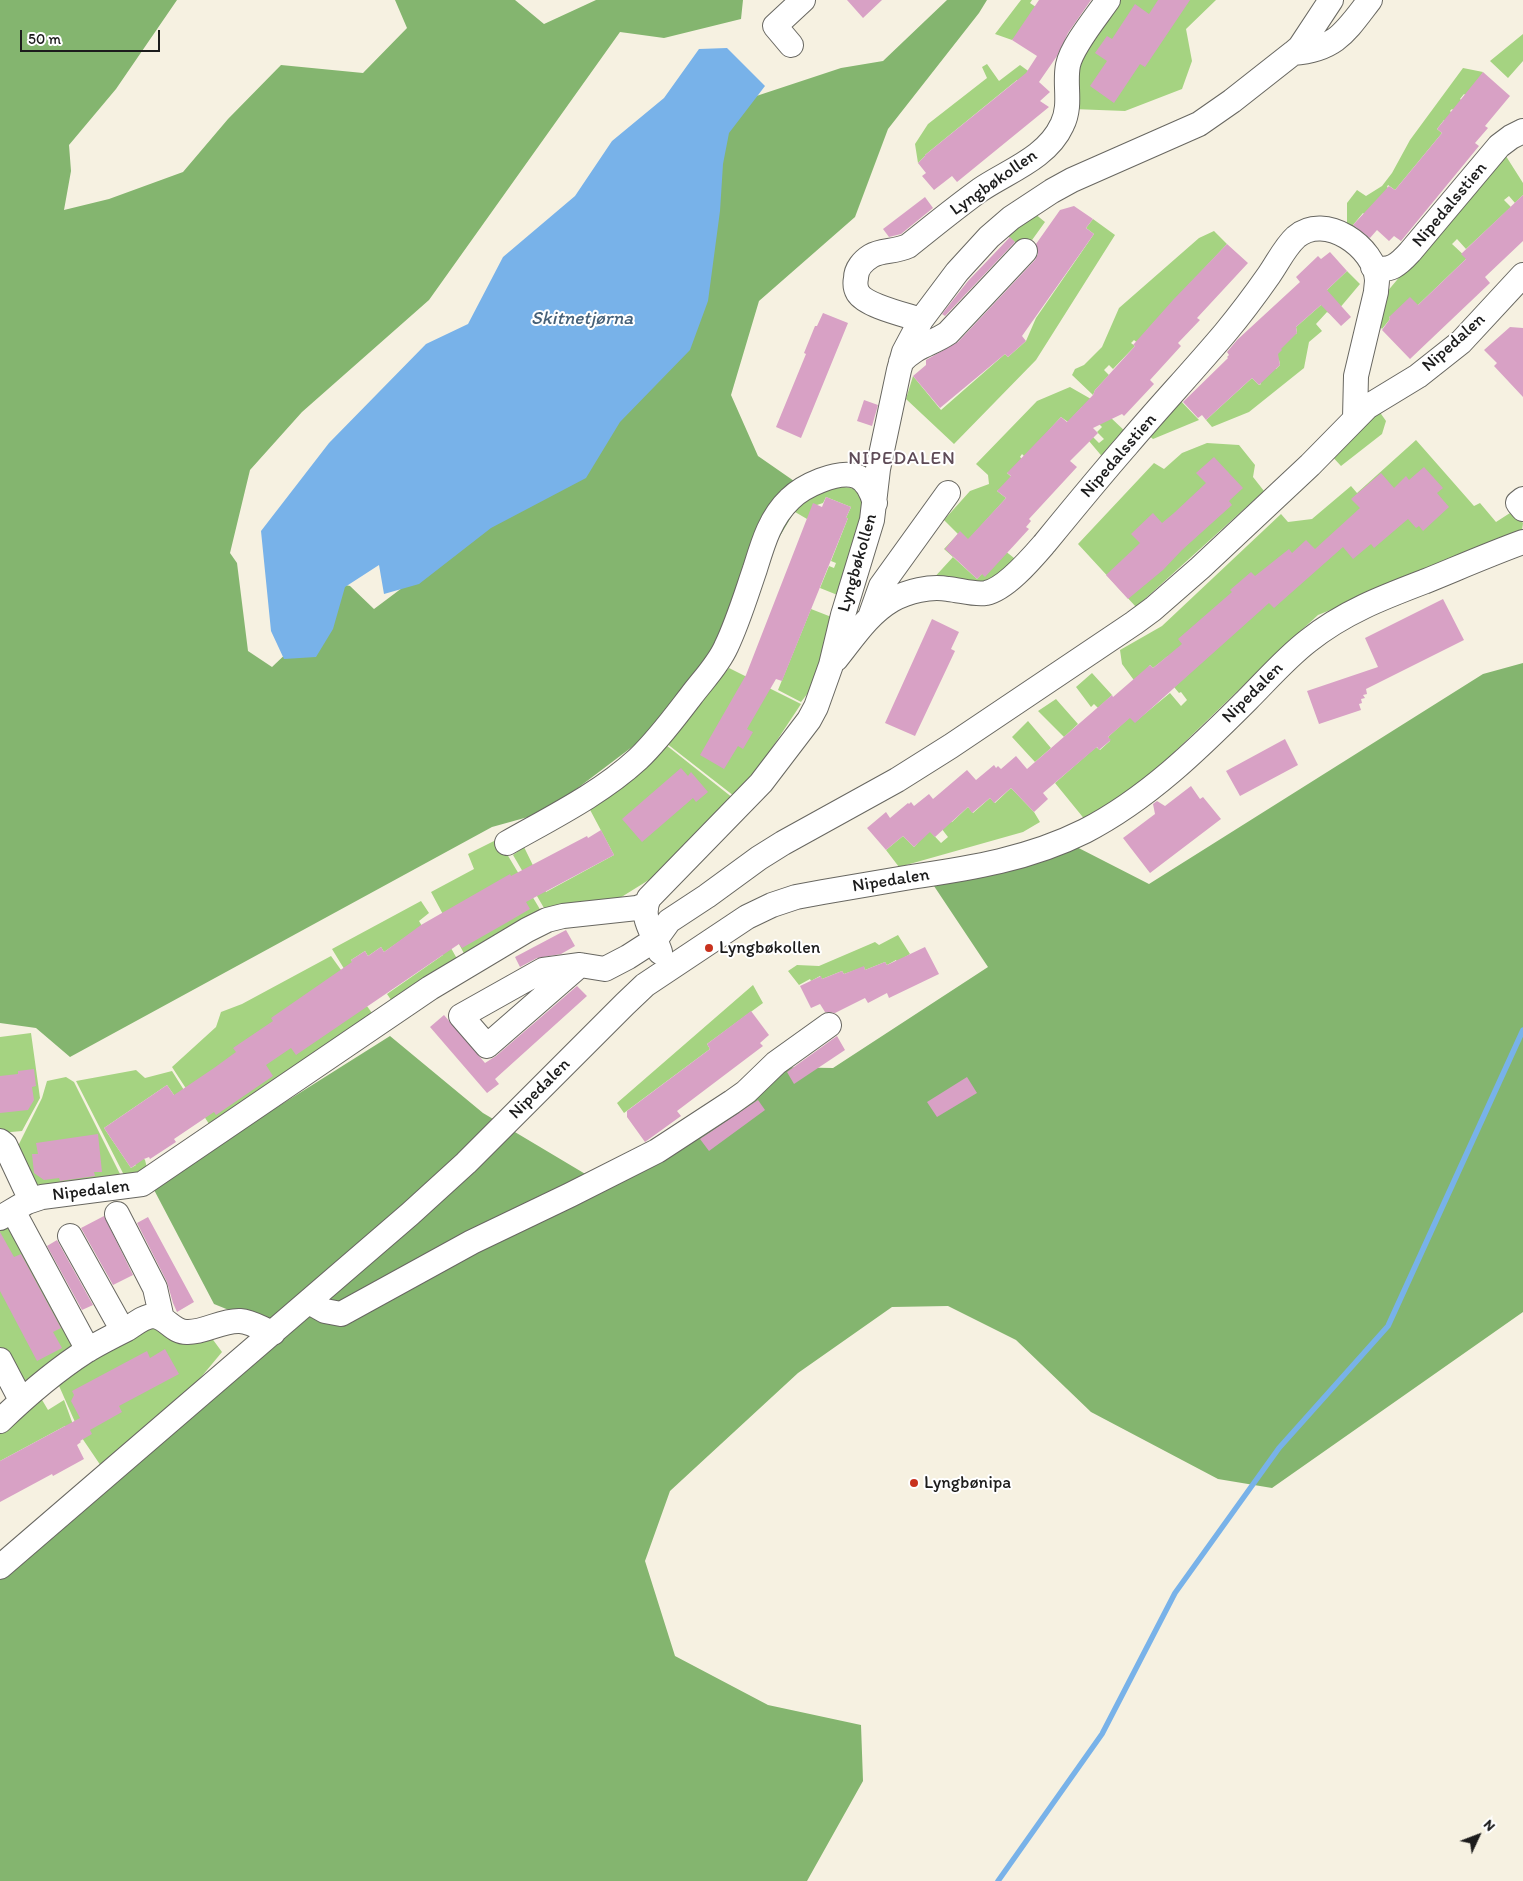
<!DOCTYPE html>
<html>
<head>
<meta charset="utf-8">
<style>
	body { margin:0 }
	#map { position:relative; width:1523px; height:1881px; overflow:hidden; background:#f6f1e1; font-family:Itim,sans-serif }
	canvas { display:block }
	.north { position:absolute; left:1453px; top:1811px; width:50px; height:50px; -webkit-text-stroke:4px #fff; paint-order:stroke; rotate:47deg; font-size:14px; font-weight:700; line-height:20px; text-align:center; color:#1c1c1c }
	.north::after { content:''; display:block; margin:auto; width:18px; height:22px; background:#1c1c1c; clip-path:polygon(50% 0,100% 100%,50% 72%,0 100%) }
	.scale { position:absolute; left:20px; top:30px; width:140px; height:22px; box-sizing:border-box; border:2px solid #1c1c1c; border-top:0; padding-left:6px; font-size:15px; line-height:18px; white-space:nowrap; color:#1c1c1c; -webkit-text-stroke:4px #fff; paint-order:stroke }
</style>
</head>
<body>
<div id="map">
<canvas width="1523" height="1881"></canvas>
<div class="north">N</div>
<div class="scale">50 m</div>
</div>
<script>
const ctx = document.querySelector('canvas').getContext('2d');
ctx.lineJoin = 'round';
function fillPath(path, color) {
  ctx.fillStyle = color;
  ctx.fill(path, 'evenodd');
}
function stroke(path, color, width, dash) {
  ctx.strokeStyle = color;
  ctx.lineWidth = width;
  ctx.lineCap = dash ? 'butt' : 'round';
  ctx.setLineDash(dash || []);
  ctx.stroke(path);
}
function write(font, color, halo, rows, align = 'center') {
  ctx.font = font + ' Itim,sans-serif';
  ctx.lineWidth = 4;
  ctx.setLineDash([]);
  ctx.textBaseline = 'middle';
  ctx.strokeStyle = halo;
  ctx.fillStyle = color;
  for (const [text, x, y, turn = 0] of rows) {
    ctx.save();
    ctx.translate(x, y);
    ctx.rotate((+turn || 0) * Math.PI / 180);
    ctx.textAlign = isNaN(turn) ? turn : align;
    if (halo) ctx.strokeText(text, 0, 0);
    ctx.fillText(text, 0, 0);
    ctx.restore();
  }
}
fillPath(new Path2D(`
	M1021,0H1032L1030,3L1046,14L1012,40L995,34Z
	M1115,0H1216L1186,29L1192,61L1182,89L1125,111L1073,109L1076,59Z
	M1523,34V61L1508,78L1490,61Z
	M987,64L999,81L1020,65L1031,73L1022,82L1017,80L925,155V156L918,163L915,144L928,124L987,78L982,67Z
	M1463,68L1483,72L1469,98L1464,94L1460,99L1466,104L1458,114L1452,109L1450,111L1456,117L1450,124L1444,120L1437,129L1442,133L1395,190L1388,185L1387,187L1393,192L1371,219L1363,213L1353,225L1361,232L1357,236L1347,231V203L1357,190L1366,196L1382,186L1392,173L1410,140Z
	M1504,153L1523,183V195L1515,203L1509,196L1504,200L1511,207L1466,249L1457,239L1452,244L1467,258L1418,305L1389,317L1390,319L1382,329L1376,322L1386,293Z
	M1034,213L1045,222L1027,247L1022,248L1004,233Z
	M1093,219L1115,235L1036,360L954,444L906,399L913,376L941,410L1005,354L1008,357L1026,341L1036,318L1094,234L1086,228Z
	M1214,231L1227,244L1147,330L1141,346L1134,340L1131,343L1135,346L1113,369L1109,365L1104,370L1109,375L1095,390L1093,395L1072,375L1075,369L1084,365L1102,347L1119,308L1199,238Z
	M1347,271L1360,284L1333,316L1327,312L1316,324L1322,331L1309,342L1304,368L1249,412L1212,427L1206,420L1252,378L1259,385L1261,384L1254,376L1270,368L1276,369L1280,365L1279,360L1273,358L1277,345L1297,333L1296,327L1321,305L1327,290Z
	M1070,387L1091,399L1128,434L1105,460L1089,441L1093,437L1099,443L1104,439L1097,432L1102,427L1082,407L1068,422L1061,417L1049,430L1030,462L1022,454L1020,457L1028,464L1007,473L1014,479L997,491L1006,498L953,557L977,579L1004,550L1019,562L981,587L931,581L953,557L944,549L958,534L944,520L970,491L989,484L988,475L976,464L1037,401Z
	M1177,397L1199,420L1153,439L1147,434Z
	M1379,411L1386,421L1382,434L1341,466L1329,453Z
	M1416,440L1474,506L1480,503L1496,522L1510,513H1514L1523,523L1522,530L1517,534L1318,615L1280,650L1136,789L1086,821L1055,783L1096,747L1100,750L1110,741L1108,737L1130,717L1135,722L1170,693L1181,706L1187,700L1181,692L1179,693L1174,687L1168,656L1153,668L1150,665L1136,683L1122,664L1120,650L1162,626L1281,514L1288,522L1312,519L1351,486L1357,493Z
	M1207,443L1239,445L1255,465L1253,477L1264,491L1136,607L1078,544L1154,463L1164,469L1182,453Z
	M838,486L856,489L864,497V519L840,596L820,588L829,566L834,568L836,563L831,561L848,518H846L851,507L826,497L823,503L817,505L807,519L790,509L802,499Z
	M811,609L834,618L814,685L801,702L778,690Z
	M729,668L801,704L760,766L734,796L666,743Z
	M1092,673L1112,695L1098,708L1094,704L1091,707L1076,687Z
	M1056,699L1078,724L1064,737L1038,711Z
	M1028,721L1051,748L1035,762L1012,737Z
	M666,745L733,798L696,839L652,878L615,901L556,911L544,908L513,855L524,847L546,892L614,855L588,806Z
	M1011,788L1034,812L1040,822L1023,832L899,867L886,850L903,836L914,847L917,844L925,826L941,843L948,837L938,824L952,822L968,807L973,813L990,798L995,803Z
	M498,839L541,911L467,959L431,892L474,869L468,854Z
	M421,901L429,913L419,921L422,926L384,952L381,947L368,956L365,951L351,960L355,966L346,972L332,949Z
	M443,934L460,964L396,1007L387,994L443,955Z
	M898,935L910,954L897,962L896,960L887,965L885,962L865,970L864,967L844,974L842,971L822,979L820,976L811,981L810,979L799,985L788,971L797,965L819,966L875,942L879,945Z
	M331,956L377,1020L211,1127L172,1067L216,1027L221,1012L242,1004Z
	M753,985L763,1003L707,1044L710,1049L624,1113L617,1103Z
	M31,1033L40,1098L22,1131L0,1133V1037Z
	M136,1070L145,1078L172,1071L199,1114L174,1095L167,1085L104,1128L131,1168L136,1165L133,1159L139,1152L145,1160L148,1172L126,1179L76,1081Z
	M66,1077L74,1082L124,1182L39,1193L14,1154L42,1098L47,1081Z
	M6,1221L81,1352L27,1391L0,1349V1223Z
	M145,1326L211,1337L222,1352L192,1388L101,1466L82,1438L56,1379Z
	M38,1393L48,1410L64,1400L75,1430L65,1426L0,1461V1426Z`), '#a5d381');
fillPath(new Path2D(`
	M0,0H177L116,89L69,145L71,171L64,210L109,199L183,172L228,119L281,65L363,73L407,28L395,0H515L544,24L596,0H743L741,19L664,38L620,32L429,300L302,412L250,470L230,553L237,563L248,651L272,667L313,628L330,582L350,586L374,609L486,525L714,110L841,68L883,61L947,0H987L979,13L888,129L855,217L759,301L731,395L758,456L807,490L770,553L714,685L546,812L492,827L70,1057L36,1028L0,1023Z
	M1523,663V1312L1272,1488L1218,1479L1091,1412L1016,1340L948,1306L892,1307L798,1373L670,1491L645,1561L675,1656L768,1705L861,1725L863,1781L807,1881H0V1580L276,1329L214,1304L152,1186L390,1036L483,1113L587,1175L682,1149L772,1067L833,1068L988,967L924,871L1063,840L1149,884L1483,674Z`), '#84b56f');
fillPath(new Path2D(`
	M727,48L765,86L729,133L723,164L720,211L708,301L690,350L620,422L586,478L491,528L419,584L384,594L379,565L345,587L333,629L316,657L284,659L271,631L261,531L329,443L426,344L468,324L503,257L575,196L612,141L664,98L699,49Z`), '#78b2e9');
stroke(new Path2D(`
	M998,1881L1102,1734L1175,1593L1279,1448L1388,1326L1523,1030`), '#78b2e9', 5.5);
fillPath(new Path2D(`
	M847,0H882L863,18Z
	M1039,0H1091L1068,33L1057,56L1039,82L1050,92L1040,101L1049,107L957,182L952,176L934,190L922,176L926,173L918,163L925,156V155L1026,73L1037,56L1012,40Z
	M1158,0H1190L1145,67L1140,64L1114,103L1090,86L1107,61L1095,53L1107,36L1112,39L1135,4L1149,14Z
	M1483,72L1510,96L1485,126L1488,128L1475,143L1479,146L1401,241L1394,236L1389,241L1377,230L1370,238L1353,225L1389,186L1395,190L1442,133L1437,129Z
	M1523,195V241L1485,277L1490,283L1410,359L1382,330L1390,319L1389,317L1410,297L1418,305L1466,259L1461,254Z
	M925,197L933,208L901,234L889,237L883,229Z
	M1074,206L1093,219L1086,228L1094,234L1022,336L1026,341L1008,357L1005,354L940,408L913,376L926,365V360L958,342L1035,260L1038,254L1036,244L1060,210Z
	M1010,237L1015,242L945,316L942,314L968,281Z
	M1227,244L1248,263L1197,318L1200,320L1178,343L1181,346L1150,380L1154,384L1124,416L1122,414L1093,428L1098,433L1070,461L1077,467L1029,519L1031,521L1026,527L1029,529L985,577L982,574L977,579L945,549L960,531L968,539L1006,498L997,491L1011,476L1007,473L1061,417L1067,422L1093,395L1095,390L1135,346L1133,345L1173,300Z
	M1330,252L1347,271L1327,290L1351,317L1341,326L1321,305L1296,327L1297,333L1281,349L1282,350L1278,354L1280,365L1259,385L1252,378L1206,420L1202,415L1198,418L1183,402L1228,358L1227,357L1229,355L1227,352L1237,340L1300,282L1296,277L1318,256L1321,259Z
	M823,313L848,323L801,438L776,427L806,354L804,353L815,326H817Z
	M1510,327L1523,328V397L1494,366L1497,363L1484,350Z
	M864,400L878,405L872,426L857,421Z
	M1214,457L1243,488L1229,501L1232,505L1182,550L1163,570L1128,599L1106,575L1140,543L1131,534L1153,513L1162,523L1174,513L1206,483L1196,473Z
	M1424,467L1443,488L1437,493L1449,507L1423,531L1419,526L1416,528L1408,519L1374,548L1371,544L1353,559L1343,547L1274,608L1269,603L1135,723L1130,718L1108,737L1111,740L1099,750L1097,747L1043,793L1048,799L1034,812L1011,788L994,803L990,798L972,813L968,807L935,837L930,832L914,847L903,836L886,850L867,828L886,812L890,818L908,803L909,804L911,802L914,806L929,794L933,799L967,770L976,780L994,765L996,768L998,766L1001,769L1016,756L1027,769L1112,695L1113,697L1150,665L1153,668L1182,644L1178,639L1232,592L1230,590L1251,572L1255,576L1289,549L1292,553L1306,540L1315,549L1360,508L1351,499L1381,473L1394,488L1406,476L1409,480Z
	M826,497L851,507L846,518H848L782,681L776,679L747,729L753,732L743,749L738,746L724,769L700,755L746,675L813,503L822,507Z
	M1443,599L1464,640L1366,689L1367,694L1363,695L1365,698L1361,699L1362,703L1359,704L1361,710L1319,724L1307,691L1378,667L1365,638Z
	M932,619L959,632L951,649L955,651L915,736L885,723Z
	M1285,739L1298,765L1240,796L1226,771Z
	M681,768L688,776L691,772L708,792L696,802L693,798L642,842L622,819Z
	M1191,786L1200,799L1203,797L1221,819L1150,873L1123,838L1155,814L1153,804L1157,801L1165,806Z
	M601,830L614,855L526,902L530,909L506,923L462,948L459,944L296,1055L291,1048L266,1065L273,1076L216,1115L214,1112L174,1139L176,1142L150,1159L149,1157L144,1159L131,1168L104,1128L167,1085L174,1095L214,1068L236,1052L233,1048L273,1021L271,1018L352,962L351,960L365,951L368,956L381,947L384,952L421,925L510,874L511,876L587,836L588,838Z
	M566,930L575,946L561,954L537,958L520,967L515,957Z
	M925,947L939,974L889,998L887,993L868,1003L865,998L835,1013L825,1012L820,1004L811,1008L800,986L821,976L822,979L842,971L844,974L864,966L865,970L885,962L887,965Z
	M577,986L587,996L495,1079L499,1084L487,1093L430,1027L444,1015L485,1063L496,1056Z
	M751,1011L769,1035L760,1043L763,1046L677,1111L681,1116L645,1142L627,1117V1111L710,1049L707,1044Z
	M837,1036L845,1050L794,1084L787,1072Z
	M34,1069L36,1086L32,1087L34,1100L28,1110L0,1113V1076L18,1074V1071Z
	M967,1077L977,1093L937,1117L927,1102Z
	M758,1100L765,1110L709,1151L700,1139Z
	M98,1134L102,1172H94L95,1176L60,1181L59,1178L44,1180L34,1173L32,1154H38L36,1143Z
	M104,1216L133,1275L113,1285L81,1228Z
	M148,1217L194,1302L177,1312L173,1303L167,1282L137,1223Z
	M0,1232L14,1257L21,1254L61,1328L53,1332L62,1348L37,1361L0,1291Z
	M57,1240L93,1305L82,1310L47,1246Z
	M165,1349L179,1374L119,1406L122,1412L90,1430L92,1434L80,1441L81,1442L77,1445L84,1459L53,1476L52,1474L0,1502V1461L80,1418L71,1401L74,1395L72,1391L147,1351L150,1358Z`), '#d8a1c5');
const minor = new Path2D(`
	M791,45L775,26L803,0
	M1293,53C1336,50 1346,31 1370,0
	M1373,267C1390,273 1399,264 1410,252L1499,146L1511,137L1523,131
	M921,320C906,315 866,306 858,293C855,288 855,283 856,278C856,269 863,261 871,256C881,250 895,252 908,246C932,227 955,208 980,190C1008,171 1047,158 1062,125C1072,105 1064,85 1068,65C1072,46 1097,16 1108,0
	M901,362C917,345 930,345 948,333L1025,251
	M1523,499L1518,503L1523,509
	M870,617L881,586L948,493
	M836,659C853,638 868,614 892,600C908,591 930,586 948,589C960,590 974,595 986,593C1006,589 1032,558 1045,543C1072,510 1099,477 1127,445C1159,407 1193,371 1225,333C1240,315 1255,295 1269,275C1278,262 1285,247 1296,237C1325,212 1375,247 1377,280C1377,284 1376,288 1376,292L1356,376L1355,418
	M507,843C551,818 600,794 638,759C658,740 674,718 691,696C703,680 718,665 726,647C738,622 746,595 755,569C763,543 770,518 790,499C803,486 837,470 856,476C867,480 872,493 875,503
	M660,952C654,933 639,918 649,898L761,783L809,720L816,707L831,665L843,615L872,520L878,469L899,370L904,352L921,320L957,272L989,237L1011,218L1052,191L1072,180L1199,124L1232,101L1293,53L1300,47L1331,0
	M580,965L543,970L461,1016L487,1046L580,965L605,969L628,957L656,939L669,921L707,896L759,858L783,843L897,780L951,746L1134,623L1153,609L1200,568L1310,465L1367,407L1418,376L1461,342L1523,275
	M0,1141L5,1145L28,1194L27,1202
	M13,1211L88,1350
	M117,1214L155,1288L162,1319
	M0,1218L27,1202L42,1197L142,1184L430,988L527,930L547,920L563,916L637,908L645,905
	M70,1236L123,1331
	M309,1302L325,1311L341,1314L472,1242L570,1195L657,1151L732,1102L746,1092L776,1063L829,1025
	M0,1360L21,1400
	M0,1421C27,1395 55,1371 86,1351C99,1343 113,1336 127,1329C135,1324 144,1316 154,1316C168,1318 173,1333 188,1332C206,1332 222,1320 240,1321C252,1322 262,1329 273,1333
	M0,1567L410,1214L466,1163L625,1004L645,985L747,917L772,905L796,897L823,892C852,887 881,882 911,877C972,868 1029,859 1085,831C1147,799 1198,749 1247,700C1267,680 1286,658 1308,641C1344,612 1384,597 1426,581C1458,568 1490,554 1523,542`);
stroke(minor, '#686761', 26);
stroke(minor, '#fff', 24);
for (const [x, y, r, color] of [
	[709,948,5,"#c8321e"],
	[914,1483,5,"#c8321e"]
]) {
  const dot = new Path2D();
  dot.arc(x, y, r, 0, 2 * Math.PI);
  ctx.fillStyle = color;
  ctx.fill(dot);
  stroke(dot, '#fff', 2);
}
write('18px', '#1c1c1c', '#fff', [
	["Lyngbøkollen",994,183,-35],
	["Nipedalsstien",1450,205,-50],
	["Nipedalen",1454,343,-42],
	["Nipedalsstien",1119,456,-49],
	["Lyngbøkollen",858,563,-74],
	["Nipedalen",1253,693,-45],
	["Nipedalen",891,881,-9],
	["Nipedalen",540,1089,-45],
	["Nipedalen",91,1191,-7]
]);
write('18px', '#1c1c1c', '#fff', [
	["Lyngbøkollen",719,948],
	["Lyngbønipa",924,1483]
], 'left');
write('italic 19px', '#456078', '#fff', [
	["Skitnetjørna",582,319]
]);
ctx.letterSpacing = '1px';
write('19px', '#5e4b57', '#fff', [
	["NIPEDALEN",902,459]
]);
ctx.letterSpacing = '0px';
</script>
</body>
</html>
